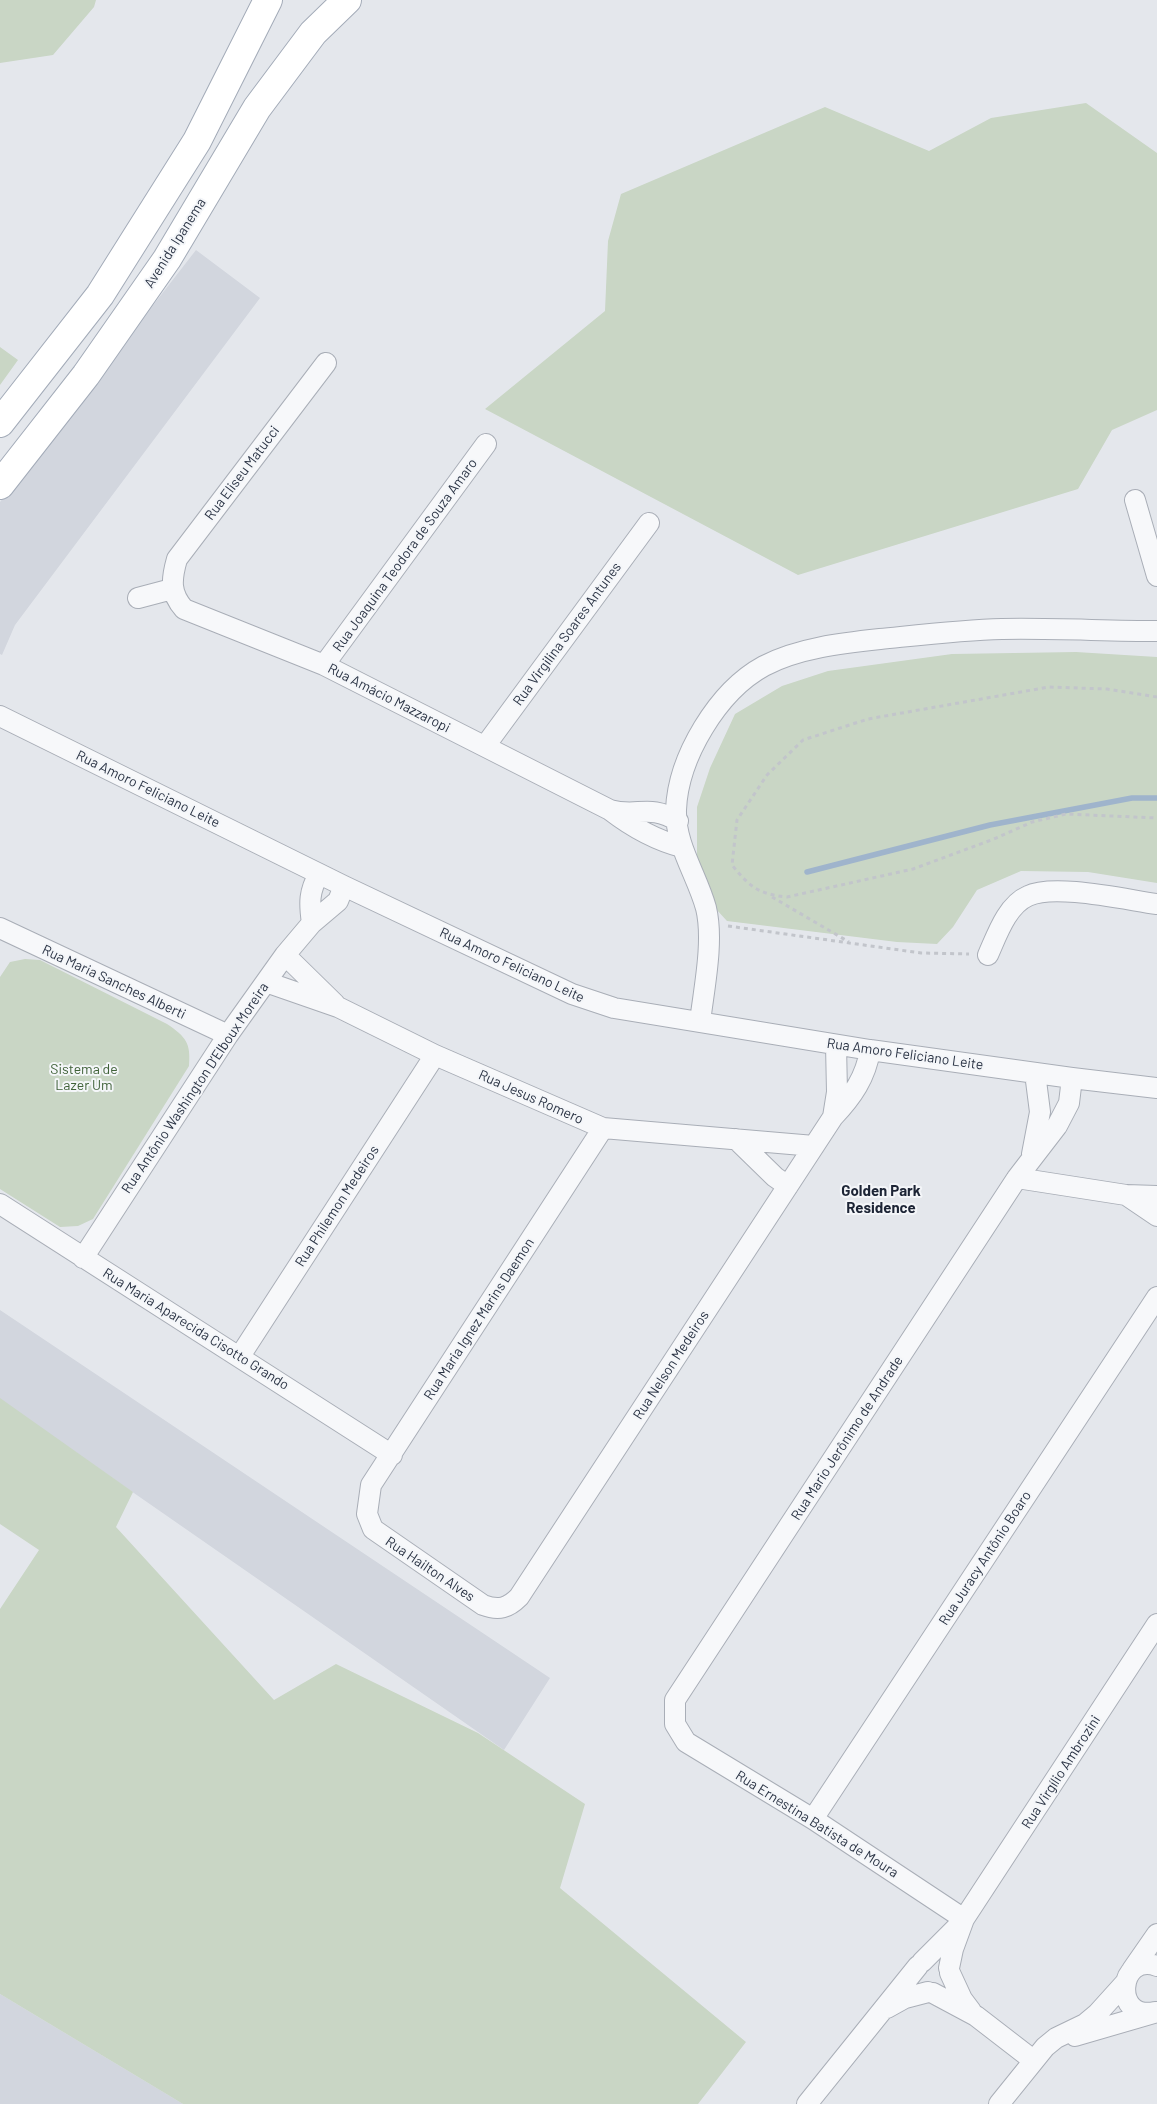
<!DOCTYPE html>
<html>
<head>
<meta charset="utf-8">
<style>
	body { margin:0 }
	canvas { display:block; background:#e4e7ec }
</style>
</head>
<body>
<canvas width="1157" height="2104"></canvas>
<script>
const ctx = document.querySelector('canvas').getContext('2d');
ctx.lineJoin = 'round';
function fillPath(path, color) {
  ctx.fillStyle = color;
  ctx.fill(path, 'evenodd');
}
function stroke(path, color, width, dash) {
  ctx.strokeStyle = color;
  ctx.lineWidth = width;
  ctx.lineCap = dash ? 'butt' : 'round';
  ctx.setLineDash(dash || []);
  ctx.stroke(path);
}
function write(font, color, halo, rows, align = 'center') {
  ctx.font = font + ' Barlow,sans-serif';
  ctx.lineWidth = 4;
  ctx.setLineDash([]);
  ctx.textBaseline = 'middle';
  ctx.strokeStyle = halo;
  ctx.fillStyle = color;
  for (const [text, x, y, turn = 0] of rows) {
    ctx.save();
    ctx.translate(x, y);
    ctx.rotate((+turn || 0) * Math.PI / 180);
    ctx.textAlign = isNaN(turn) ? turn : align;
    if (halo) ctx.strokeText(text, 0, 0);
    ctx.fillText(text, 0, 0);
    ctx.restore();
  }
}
fillPath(new Path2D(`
	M196,250L260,298L15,625L2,655L0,654V502Z
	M0,1310L550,1678L504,1750L0,1400Z
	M0,1994L183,2104H0Z`), '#d2d6de');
fillPath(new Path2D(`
	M0,0H96L94,7L53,55L0,63Z
	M1086,103L1157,153V410L1112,430L1078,489L798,575L485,409L605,311L608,241L621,194L825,107L929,151L991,118Z
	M0,347L18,360L0,385Z
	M1076,652L1157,657V883L1088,872L1021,871L977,890L953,927L937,944L897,942L727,921L716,909L697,859V807L710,768L735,714L782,686L828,671L952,654Z
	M25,959L40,960L167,1024C186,1037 191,1043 189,1066L93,1219L78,1226L60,1227L0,1189V977L10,962Z
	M0,1398L133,1492L116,1527L274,1700L336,1664L478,1733L585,1804L560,1888L746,2042L698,2104H183L0,1994V1609L39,1550L0,1524Z`), '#c9d6c5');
stroke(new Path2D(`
	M807,872L990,825L1132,798H1157`), '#9fb4cc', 5.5);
const street = new Path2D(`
	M326,363L177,559C171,580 170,593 184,609L324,665L610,810C638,818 648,803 678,821
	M1135,500L1157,576
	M138,598L172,589
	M324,665L486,444
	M0,716L344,886L572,994L614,1008L870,1050L1072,1078L1157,1088
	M485,746L649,523
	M610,810C632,827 655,840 682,847
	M312,923C309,903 309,891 319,874
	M0,928L228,1035
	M285,955L335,1004
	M988,955C997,935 1007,905 1028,896C1054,883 1127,900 1157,904
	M266,982L338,1007L435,1055L603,1128L814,1146
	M700,1022C704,988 714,941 706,908C697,875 675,845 676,810C678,757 718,691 764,666C798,648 843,643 880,639C920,635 962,630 1002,629C1054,628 1106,631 1157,631
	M833,1117L837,1092L836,1045
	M603,1128L371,1485L367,1514L373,1529L483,1605C499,1611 508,1608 519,1597L833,1117C852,1097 866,1077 870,1050
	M736,1139L775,1177L788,1186
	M1032,1154L1040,1112L1035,1073
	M1017,1178L1126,1195L1157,1196
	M1126,1195L1157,1216
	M0,1204L392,1455
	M83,1258L228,1035L285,955L312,923L338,901L344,886
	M240,1356L435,1055
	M813,1819L1157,1297
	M964,1919L813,1819L686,1742L675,1724V1700L1017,1178L1057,1126L1069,1103L1072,1078
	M922,1962L958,1926
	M949,1968L953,1949L964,1919L1157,1624
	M1132,1970L1157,1934
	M950,1973L962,1999L971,2011
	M933,1993L976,2016L1033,2060
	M887,2008L905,1998L928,1992
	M1155,2012C1112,2021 1118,1952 1157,1966
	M1075,2036L1157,2012
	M807,2104L918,1966
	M999,2104L1045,2047L1056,2038L1085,2024L1097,2014L1125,1983`);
const primary = new Path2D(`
	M0,423L100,295L197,141L268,0
	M0,485L86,375L167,259L257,108L313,33L347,0`);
stroke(street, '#a9aeb7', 22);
stroke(primary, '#a3abb8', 30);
stroke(new Path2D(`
	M1157,697L1107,689L1049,687L868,719L803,740L767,775L737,820L732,865C750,887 758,894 787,897L913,869L994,839L1032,822L1066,814L1157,818
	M772,897L849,942
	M728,926L921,953L969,954`), '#c2c5cb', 3, [4, 4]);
stroke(street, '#f7f8fa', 20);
stroke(primary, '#fff', 28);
write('14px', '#2b3445', '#f4f6f9', [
	["Avenida Ipanema",175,243,-58],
	["Rua Eliseu Matucci",242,473,-53],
	["Rua Joaquina Teodora de Souza Amaro",405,555,-54],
	["Rua Virgilina Soares Antunes",567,634,-54],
	["Rua Amácio Mazzaropi",389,698,27],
	["Rua Amoro Feliciano Leite",148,789,26],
	["Rua Amoro Feliciano Leite",512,965,25],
	["Rua Maria Sanches Alberti",114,982,25],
	["Rua Amoro Feliciano Leite",905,1054,8],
	["Rua Antônio Washington D’Elboux Moreira",195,1088,-56],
	["Rua Jesus Romero",531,1097,24],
	["Rua Philemon Medeiros",337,1206,-57],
	["Rua Maria Ignez Marins Daemon",479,1319,-57],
	["Rua Maria Aparecida Cisotto Grando",196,1329,32],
	["Rua Nelson Medeiros",671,1365,-57],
	["Rua Mario Jerônimo de Andrade",847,1438,-57],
	["Rua Juracy Antônio Boaro",985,1558,-57],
	["Rua Hailton Alves",430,1569,34],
	["Rua Virgílio Ambrozini",1061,1772,-57],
	["Rua Ernestina Batista de Moura",817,1824,32]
]);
write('14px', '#3f6138', '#f4f6f9', [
	["Sistema de",84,1069],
	["Lazer Um",84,1085]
]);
write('bold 15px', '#1d2536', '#f4f6f9', [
	["Golden Park",881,1191],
	["Residence",881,1208]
]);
</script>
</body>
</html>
